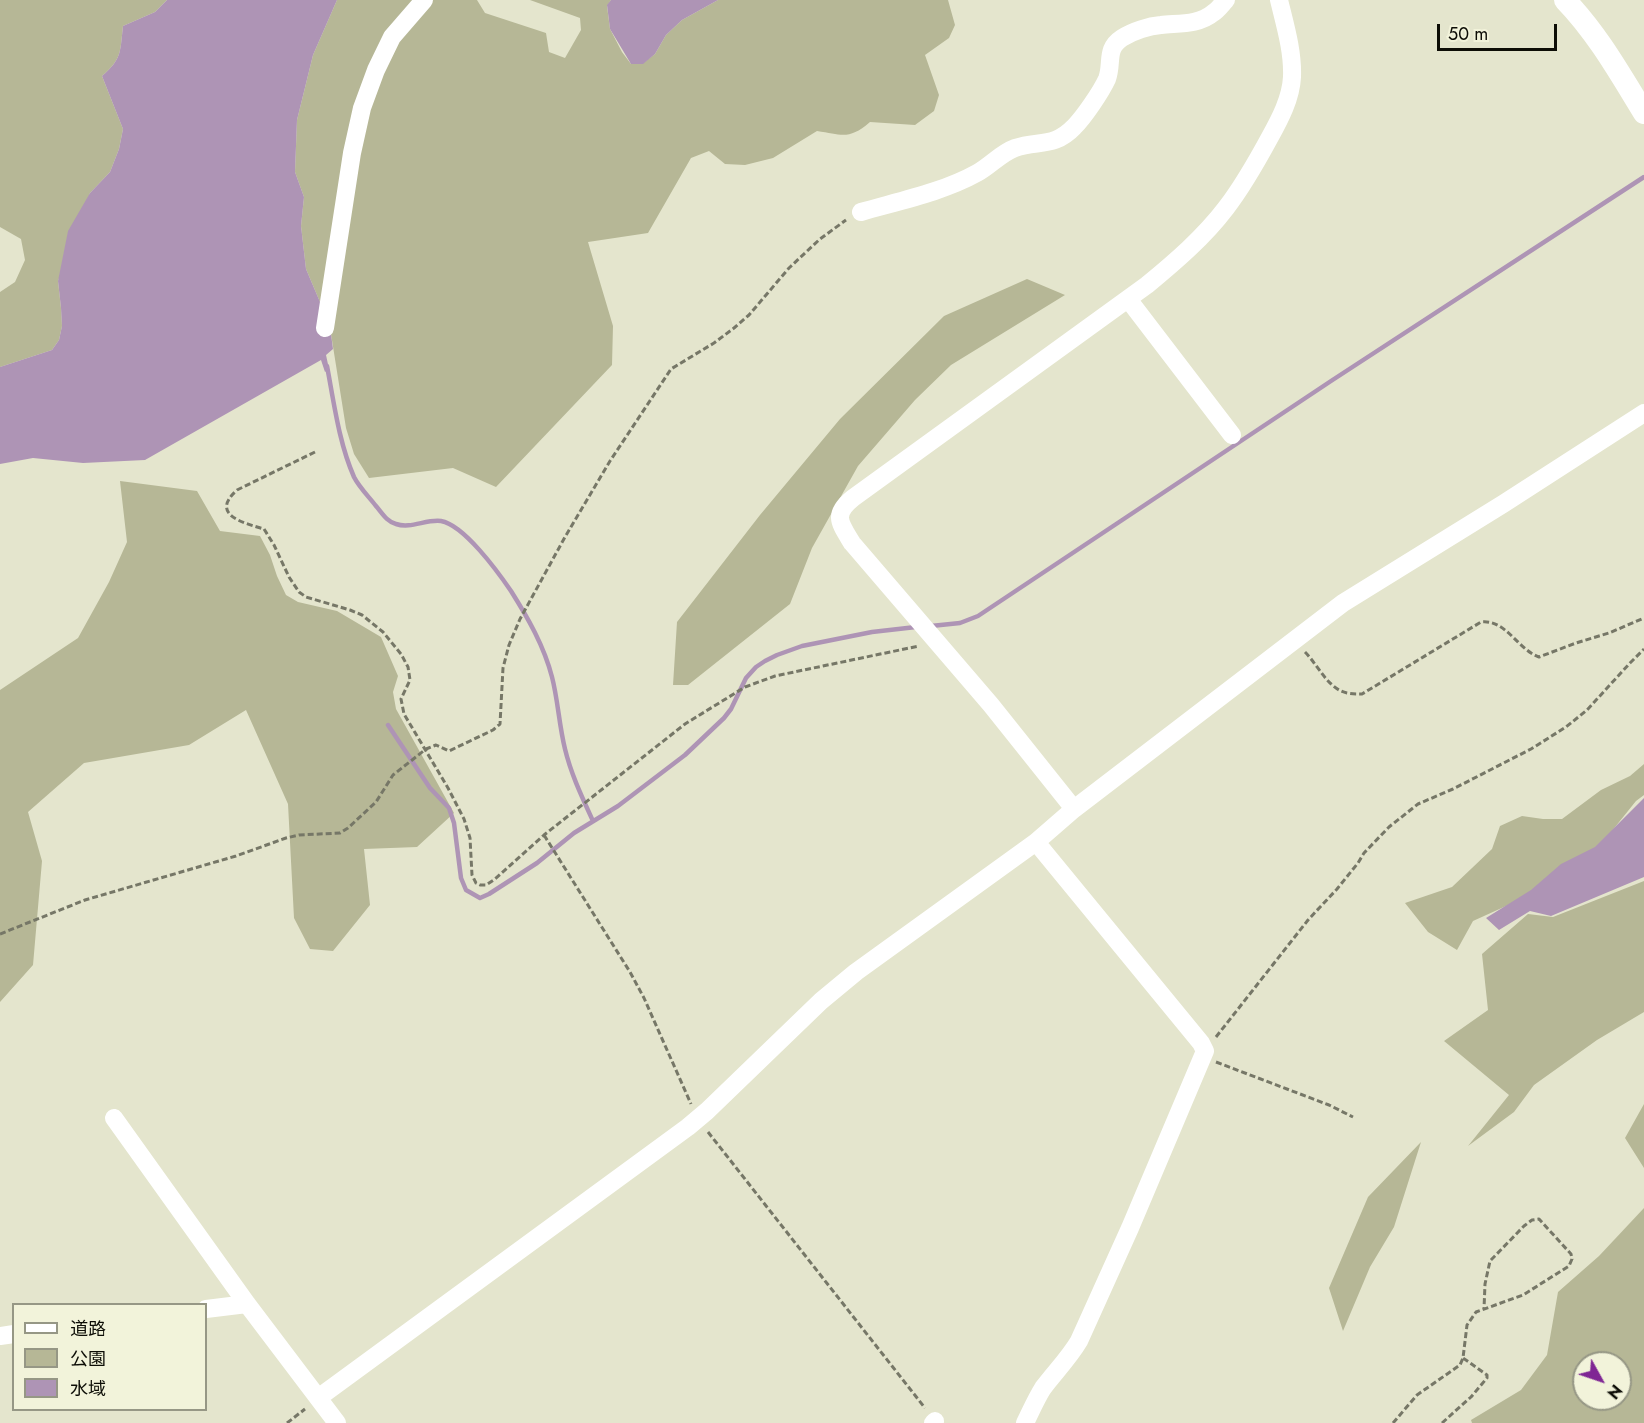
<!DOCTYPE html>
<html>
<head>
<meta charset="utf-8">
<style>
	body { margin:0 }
	#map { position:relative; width:1644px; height:1423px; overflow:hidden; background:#e4e5cd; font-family:Jost,"Noto Sans JP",sans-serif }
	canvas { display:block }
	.legend { position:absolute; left:12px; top:1303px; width:195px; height:108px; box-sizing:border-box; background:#f2f3da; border:2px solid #969785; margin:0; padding:8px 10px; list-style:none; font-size:18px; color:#0d0d06 }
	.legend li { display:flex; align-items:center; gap:12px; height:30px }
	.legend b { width:30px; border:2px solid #969785 }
	.north { position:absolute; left:1572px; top:1351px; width:60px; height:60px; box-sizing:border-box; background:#f2f3da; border:2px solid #969785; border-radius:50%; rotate:130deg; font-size:16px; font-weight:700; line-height:24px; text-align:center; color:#0d0d06 }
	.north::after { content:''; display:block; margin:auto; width:21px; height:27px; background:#7f2694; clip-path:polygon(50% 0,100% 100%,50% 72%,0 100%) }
	.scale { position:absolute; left:1437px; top:24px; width:120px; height:27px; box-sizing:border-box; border:3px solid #0d0d06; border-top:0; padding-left:8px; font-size:18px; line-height:21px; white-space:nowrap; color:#0d0d06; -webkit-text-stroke:4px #f2f3da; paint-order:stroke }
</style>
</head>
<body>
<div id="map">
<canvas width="1644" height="1423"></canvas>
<ul class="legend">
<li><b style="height:8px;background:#fff"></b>道路</li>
<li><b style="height:16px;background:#b6b796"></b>公園</li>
<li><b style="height:16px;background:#ae94b5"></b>水域</li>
</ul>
<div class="north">N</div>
<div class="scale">50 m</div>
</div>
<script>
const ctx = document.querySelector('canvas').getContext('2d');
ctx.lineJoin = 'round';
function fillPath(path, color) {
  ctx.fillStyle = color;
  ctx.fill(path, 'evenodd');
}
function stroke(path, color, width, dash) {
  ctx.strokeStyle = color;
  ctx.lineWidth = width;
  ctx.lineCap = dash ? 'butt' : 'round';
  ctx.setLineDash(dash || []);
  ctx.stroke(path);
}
fillPath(new Path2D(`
	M0,0H167L155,12L123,26C120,52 122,59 102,76L123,129L119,149L110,172L90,193L58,281L61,308L62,326L59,340L52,350L0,367V292L15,282L25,260L21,239L0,227Z
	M337,0H477L485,13L546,33L549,52L565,58L581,30L580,18L530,0H611L607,6L610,29L622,52L631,64L643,63L655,54L666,35L682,20L718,0H948L955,25L949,38L925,55L939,95L934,111L915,125L870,122C849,140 843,135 817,131L773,158L745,165L725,164L709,151L691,158L648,233L588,242L613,326L612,365L496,487L453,468L369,478L354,454L346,428L331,334L320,302L306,269L301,226L304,197L295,172L297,120L313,55Z
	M1027,279L1065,295L951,365L915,400L858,466L812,548L790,604L688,685H673L677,622L760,515L840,419L944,316Z
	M120,481L197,491L220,531L260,536L270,555L277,576L286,595L298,602L337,611L381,637L398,676L393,692L396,709L454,813L417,847L364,849L370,905L333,951L310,949L294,918L288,804L246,710L189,745L84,763L28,812L42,861L33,965L0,1002V690L78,638L109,582L127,542Z
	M1644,764V795L1636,801L1599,847L1526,897L1473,921L1457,950L1428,932L1405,903L1452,887L1492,849L1500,826L1522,816L1543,819H1562L1601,790L1630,776Z
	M1644,881V1012L1597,1040L1534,1085L1514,1112L1468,1146L1509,1095L1444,1041L1488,1010L1482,954L1528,914L1553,917Z
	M1644,1104V1168L1625,1138Z
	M1421,1142L1394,1227L1370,1267L1343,1331L1329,1288L1368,1197Z
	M1644,1208V1423H1472L1471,1420L1521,1390L1547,1355L1558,1292L1599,1256ZM1584,1363H1620V1399H1584Z`), '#b6b796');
fillPath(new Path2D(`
	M167,0H337L313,55L297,120L295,172L304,197L301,226L306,269L320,302L331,334L333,349L326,355L329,369L325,372L321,360L145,460L83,463L33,458L0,464V367L52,350L59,340L62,326L61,308L58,281L68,231L90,193L110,172L119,149L123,129L102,76C122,59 120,52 123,26L155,12Z
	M611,0H718L682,20L666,35L655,54L643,64H631L610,29L607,5Z
	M1644,798V877L1551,916L1530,911L1499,930L1486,918L1531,890L1561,864L1595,847Z`), '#ae94b5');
stroke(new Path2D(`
	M327,366C334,403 339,443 354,477C359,487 369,497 376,506C382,513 387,522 396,524C411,529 426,519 441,521C464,525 498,572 511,591C528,618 544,646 552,677C558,700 559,725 565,749C571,774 582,797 593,821
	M931,626L960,623L978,616L1331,381L1644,177
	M388,725L430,788L449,808L454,823L461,878L466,890L480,898L489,894L537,863L574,833L618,806L685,755L724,718L731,709L746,678L756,667L765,661L777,655L802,646L872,632L916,627`), '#ae94b5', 4.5);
stroke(new Path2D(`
	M315,452L237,490C209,515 244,523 264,529L274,545L289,577L299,592L306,597L350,610L362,615L383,632L401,654L408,667L410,680L401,699L404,714L448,788L464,819L470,838L472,875L476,883L480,885H486L495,879L544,835L685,724L745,687L775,676L919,646
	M1305,652C1318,665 1328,689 1347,693C1352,694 1357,694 1362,694L1481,622C1506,619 1517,649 1539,657L1576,643L1609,633L1644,618
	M544,835L630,972L644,998L691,1104
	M0,934L85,900L236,856L286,838L299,835L340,833L348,828L376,802L393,775L426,749L436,745L449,751L493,730L500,724L503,668L509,645L520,619L565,537L610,461L671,369L714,343L734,328L749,315L789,268L820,239L846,220
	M1216,1037L1308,920L1337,889L1358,863L1364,853L1389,827L1418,804L1453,789L1531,749L1566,727L1587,710L1630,663L1644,649
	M1216,1062L1329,1105L1353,1117
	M708,1132L925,1408
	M287,1423L305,1409
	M1393,1423L1417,1395L1460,1365L1463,1358L1467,1325L1476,1312L1523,1295L1569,1266L1572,1259L1571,1254L1539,1219L1532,1220L1524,1226L1490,1261L1485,1284L1484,1309
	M1442,1423L1471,1397L1487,1378V1375L1463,1358`), '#767767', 3, [6, 3]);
stroke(new Path2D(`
	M861,212C899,201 943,192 977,173C990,166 1001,153 1015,148C1038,140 1054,148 1074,127C1084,117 1101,92 1107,79C1113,63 1105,49 1122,38C1133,31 1149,26 1161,25C1178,23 1199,25 1213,13C1218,10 1222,4 1226,0
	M1128,299L1232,435
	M325,328L352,153L362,108L376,70L392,37L424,0
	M1074,809L991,705L852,543C840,523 832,515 853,498L1147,285C1175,262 1204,237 1226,208C1243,186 1257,161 1270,137C1280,119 1291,98 1292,77C1293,51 1285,25 1279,0
	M114,1118L247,1304L337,1423
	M206,1309L247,1304
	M0,1336L14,1334
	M318,1398L688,1127L707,1111L821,1001L856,972L1036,842L1074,809L1343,603L1503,504L1644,413
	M933,1423L935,1421
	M1025,1423C1031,1411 1036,1399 1043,1388C1055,1372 1069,1358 1079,1341L1130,1228L1205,1051L1201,1043L1036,842`), '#fff', 18);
stroke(new Path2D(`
	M1565,0C1597,33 1620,74 1644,113`), '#fff', 22);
</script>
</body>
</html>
